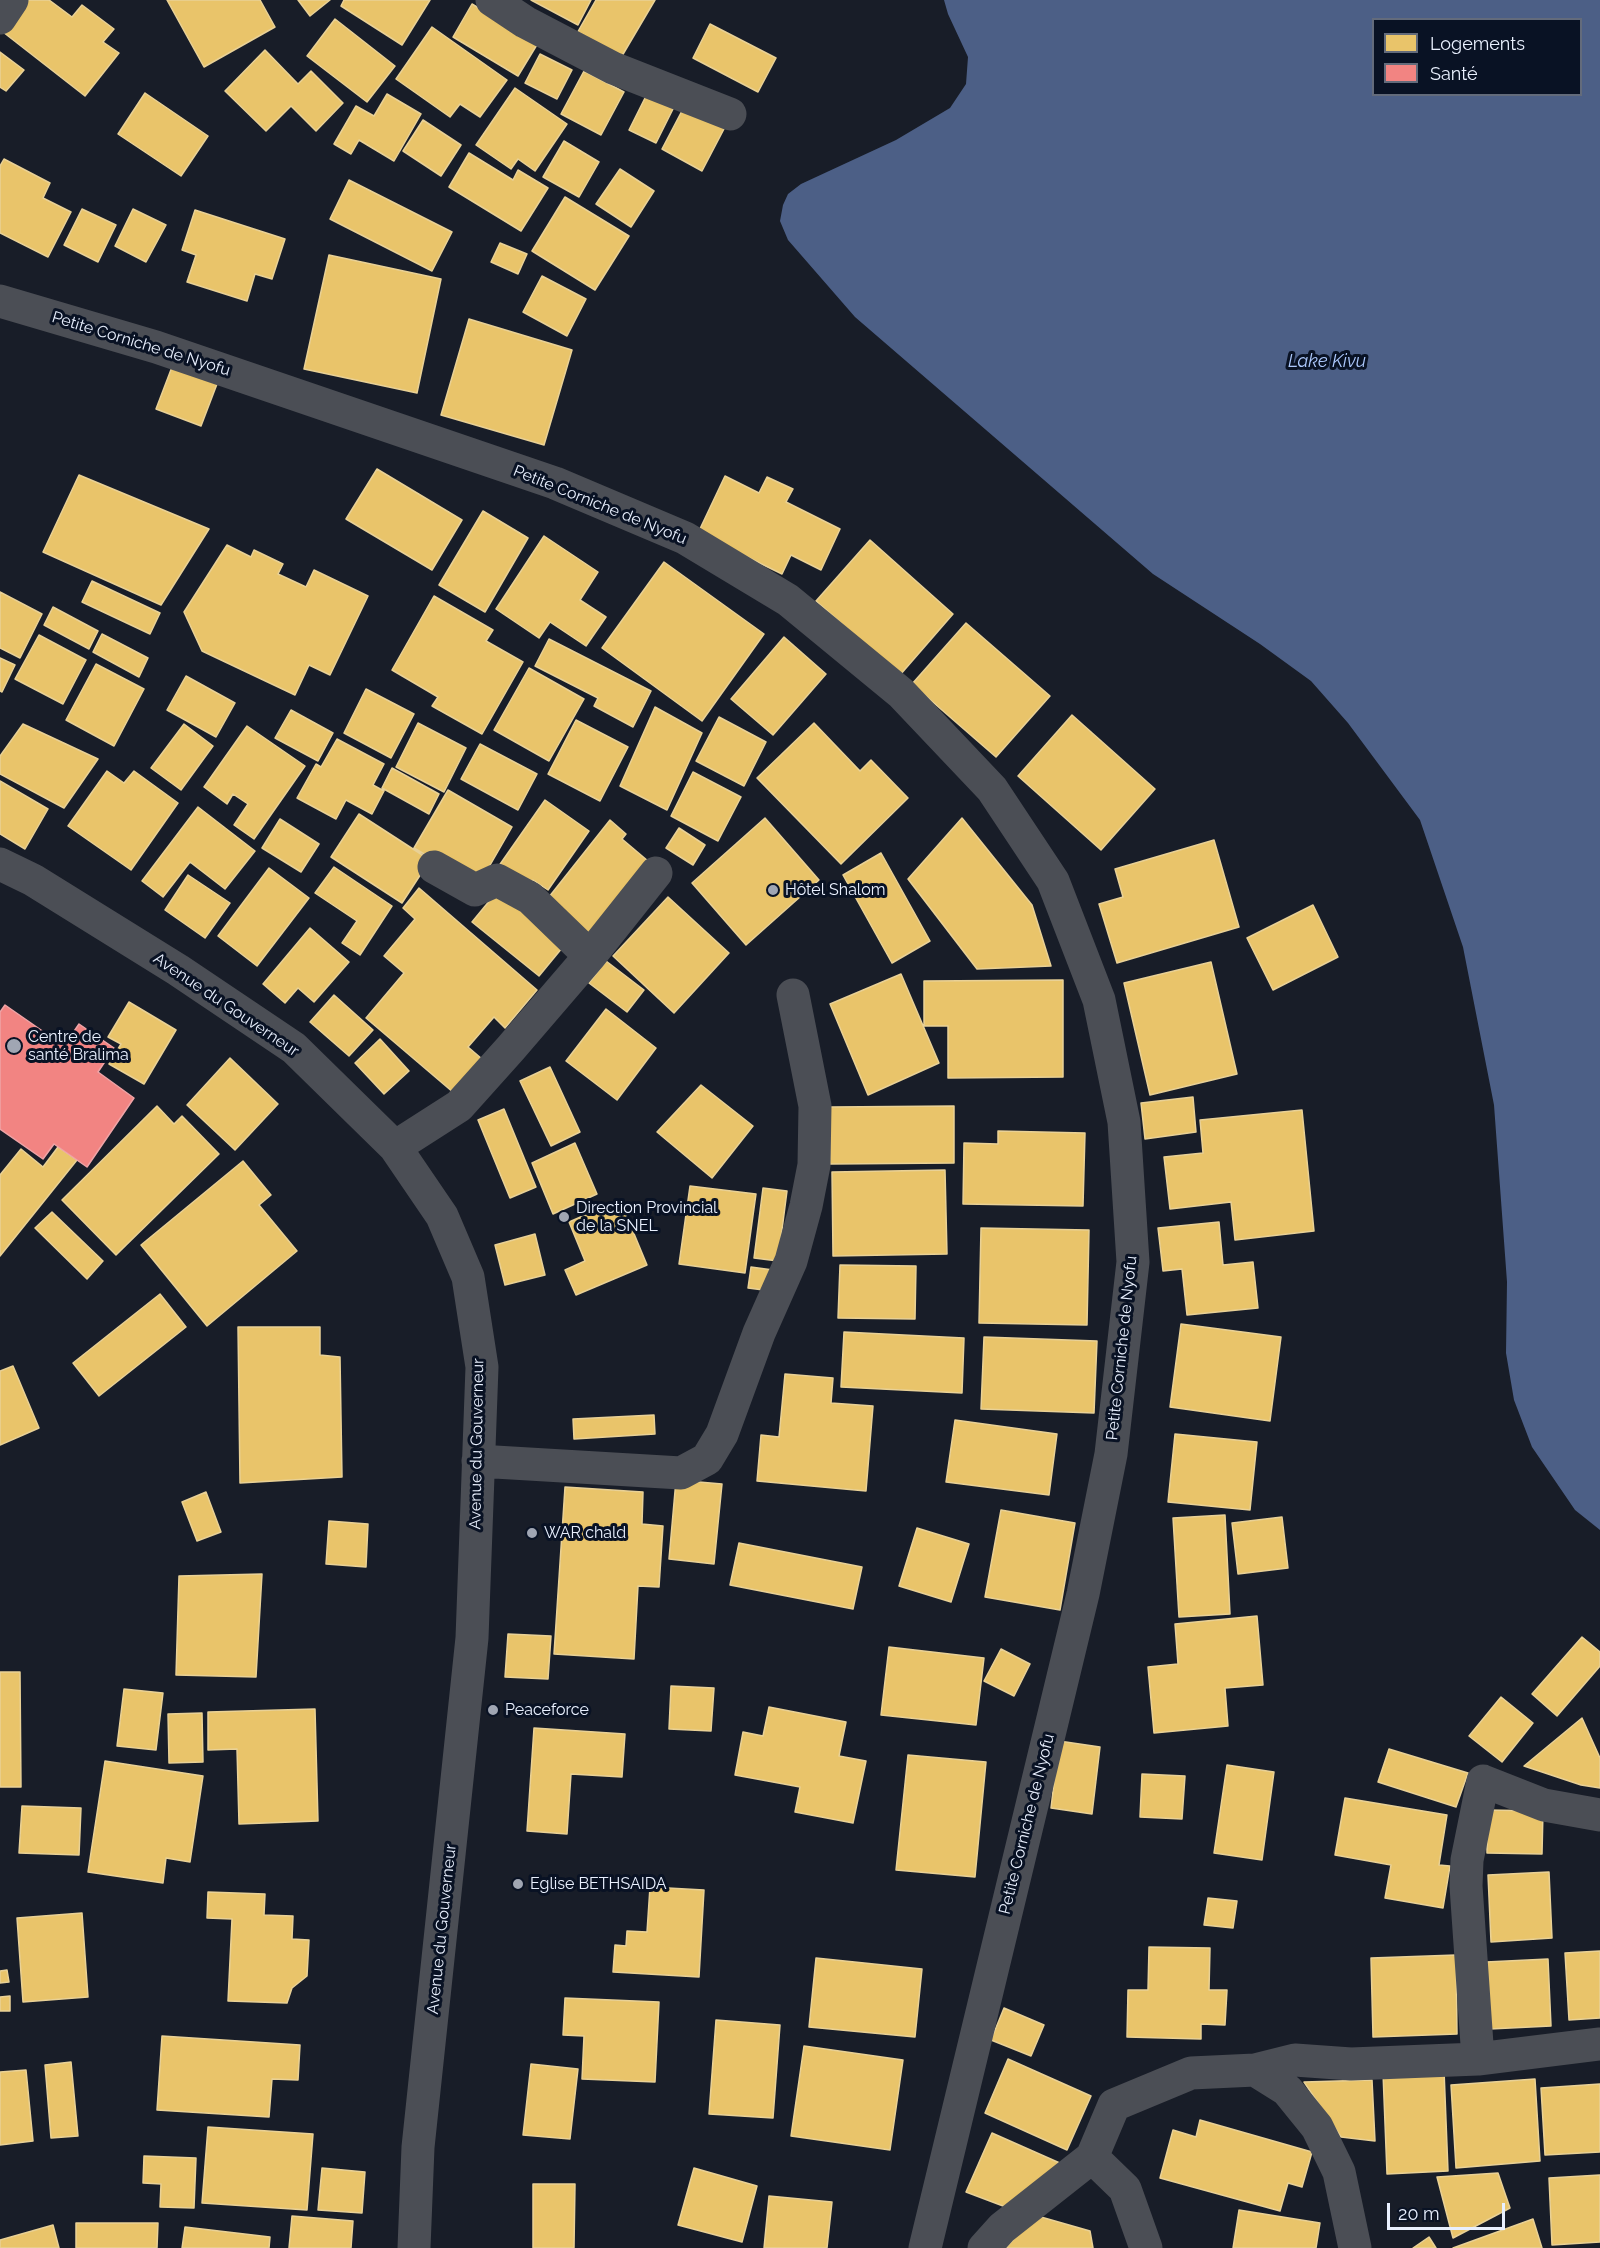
<!DOCTYPE html>
<html>
<head>
<meta charset="utf-8">
<style>
	body { margin:0 }
	#map { position:relative; width:1600px; height:2248px; overflow:hidden; background:#181d28; font-family:Raleway,sans-serif }
	canvas { display:block }
	.legend { position:absolute; left:1372px; top:18px; width:210px; height:78px; box-sizing:border-box; background:#091224; border:2px solid #636b7b; margin:0; padding:8px 10px; list-style:none; font-size:18px; color:#e9f0fe }
	.legend li { display:flex; align-items:center; gap:12px; height:30px }
	.legend b { width:30px; border:2px solid #636b7b }
	.scale { position:absolute; left:1387px; top:2203px; width:118px; height:27px; box-sizing:border-box; border:3px solid #e9f0fe; border-top:0; padding-left:8px; font-size:18px; line-height:21px; white-space:nowrap; color:#e9f0fe; -webkit-text-stroke:4px #091224; paint-order:stroke }
</style>
</head>
<body>
<div id="map">
<canvas width="1600" height="2248"></canvas>
<ul class="legend">
<li><b style="height:16px;background:#e9c46a"></b>Logements</li>
<li><b style="height:16px;background:#f28482"></b>Santé</li>
</ul>
<div class="scale">20 m</div>
</div>
<script>
const ctx = document.querySelector('canvas').getContext('2d');
ctx.lineJoin = 'round';
function fillPath(path, color) {
  ctx.fillStyle = color;
  ctx.fill(path, 'evenodd');
}
function stroke(path, color, width, dash) {
  ctx.strokeStyle = color;
  ctx.lineWidth = width;
  ctx.lineCap = dash ? 'butt' : 'round';
  ctx.setLineDash(dash || []);
  ctx.stroke(path);
}
function write(font, color, halo, rows, align = 'center') {
  ctx.font = font + ' Raleway,sans-serif';
  ctx.lineWidth = 6;
  ctx.setLineDash([]);
  ctx.textBaseline = 'middle';
  ctx.strokeStyle = halo;
  ctx.fillStyle = color;
  for (const [text, x, y, turn = 0] of rows) {
    ctx.save();
    ctx.translate(x, y);
    ctx.rotate((+turn || 0) * Math.PI / 180);
    ctx.textAlign = isNaN(turn) ? turn : align;
    if (halo) ctx.strokeText(text, 0, 0);
    ctx.fillText(text, 0, 0);
    ctx.restore();
  }
}
fillPath(new Path2D(`
	M944,0H1600V1530L1575,1510L1532,1447L1514,1400L1506,1353L1507,1282L1494,1105L1463,947L1420,820L1348,723L1311,681L1260,644L1153,574L855,317L788,240L780,221L783,205L788,194L801,184L896,140L950,108L966,84L968,57L948,14ZM1374,20H1580V94H1374Z`), '#4c5f86');
const homes = new Path2D(`
	M28,0H49L72,17L82,5L114,29L103,42L119,53L85,96L3,32Z
	M167,0H260L275,27L204,67Z
	M298,0H330L310,16Z
	M344,0H430L402,45L341,6Z
	M531,0H591L578,25Z
	M596,0H655L619,61L576,35Z
	M472,4L538,43L518,76L453,37Z
	M335,19L395,66L367,102L307,56Z
	M710,24L776,58L758,92L693,58Z
	M432,27L507,80L480,117L460,104L450,117L396,79Z
	M265,50L298,84L311,71L343,103L316,131L291,106L266,131L225,91Z
	M0,52L24,70L6,91L0,87Z
	M540,54L572,70L557,99L525,83Z
	M584,71L624,92L601,135L561,114Z
	M515,88L567,124L535,171L518,159L511,169L476,145Z
	M145,93L208,136L181,176L118,134Z
	M387,94L421,114L394,161L359,140L351,154L334,144L356,106L374,116Z
	M647,94L674,107L656,143L629,130Z
	M684,107L725,127L702,171L662,149Z
	M423,120L461,145L441,176L403,151Z
	M564,141L599,162L579,197L543,177Z
	M469,153L513,180L518,170L548,188L521,231L449,187Z
	M4,159L50,183L43,198L71,212L48,257L0,233V166Z
	M620,169L654,191L631,227L596,204Z
	M349,180L452,232L432,271L330,219Z
	M565,197L629,236L595,290L532,251Z
	M82,209L116,225L98,262L64,245Z
	M133,209L166,225L146,262L115,246Z
	M195,210L285,239L272,279L255,274L247,301L187,282L196,255L182,250Z
	M500,243L527,254L518,274L491,262Z
	M329,255L441,279L417,393L304,369Z
	M542,276L586,299L567,336L523,312Z
	M469,319L572,350L544,445L441,415Z
	M172,367L217,384L201,426L156,409Z
	M377,469L462,520L432,570L346,519Z
	M79,475L209,529L161,605L43,552Z
	M725,476L759,493L767,477L793,489L786,502L840,529L821,570L791,555L782,574L698,533Z
	M483,511L528,538L485,612L439,585Z
	M544,536L598,572L580,600L606,617L586,646L550,622L539,638L496,609Z
	M870,540L953,614L900,675L816,601Z
	M227,545L251,557L254,550L283,564L278,574L306,587L314,570L368,596L330,675L309,665L295,695L202,651L184,612Z
	M664,562L764,634L702,721L602,648Z
	M92,581L160,613L150,634L82,602Z
	M0,592L42,614L20,658L0,648Z
	M434,596L493,630L486,641L523,662L482,734L432,706L438,697L392,670Z
	M53,607L98,631L89,649L44,625Z
	M966,623L1050,696L996,757L912,684Z
	M102,634L148,658L139,677L93,652Z
	M39,635L86,660L63,704L15,679Z
	M784,637L826,674L773,735L731,699Z
	M549,639L651,691L633,727L594,706L598,698L535,666Z
	M0,658L15,665L2,692L0,691Z
	M96,664L144,689L114,746L66,720Z
	M529,668L584,699L549,761L494,730Z
	M186,676L235,703L216,737L167,710Z
	M366,689L414,714L391,758L344,733Z
	M655,707L702,733L667,810L620,786Z
	M291,710L333,733L318,761L275,738Z
	M1072,715L1155,789L1101,850L1018,776Z
	M719,717L766,742L744,786L696,761Z
	M576,720L628,747L600,801L548,774Z
	M418,723L466,748L444,792L396,767Z
	M814,723L860,771L871,760L908,798L841,864L757,778Z
	M23,724L98,759L64,808L0,774V756Z
	M184,724L213,746L181,790L151,768Z
	M247,726L305,766L254,839L234,825L248,804L233,794L227,804L204,787Z
	M337,739L384,764L373,785L384,791L372,814L346,800L336,819L297,798L316,764L321,767Z
	M480,744L537,774L518,810L461,779Z
	M392,768L439,794L429,814L382,788Z
	M107,771L124,783L134,771L178,803L131,870L68,826Z
	M693,772L741,797L718,841L671,816Z
	M0,781L48,809L25,849L0,834Z
	M448,790L512,827L478,886L414,848Z
	M545,800L589,831L548,890L533,880L525,891L496,870Z
	M198,807L255,851L225,889L190,862L163,897L142,881Z
	M359,814L430,860L402,903L331,857Z
	M765,818L819,880L746,945L692,883Z
	M962,818L1032,905L1051,966L977,969L908,879Z
	M280,819L319,844L301,872L262,848Z
	M610,820L626,834L622,839L648,861L587,936L545,902Z
	M679,828L705,845L693,865L666,848Z
	M1214,840L1239,927L1117,963L1099,904L1123,897L1115,869Z
	M881,853L930,941L892,963L843,875Z
	M334,867L392,906L360,955L342,943L357,921L315,893Z
	M269,868L309,898L257,966L218,936Z
	M188,875L230,903L205,938L165,910Z
	M419,888L537,990L505,1028L494,1017L468,1047L482,1059L454,1093L366,1018L404,973L384,956L415,919L403,908Z
	M500,888L567,942L539,976L472,922Z
	M668,897L729,953L674,1013L613,956Z
	M1313,905L1338,957L1273,990L1247,938Z
	M310,928L349,962L314,1002L298,988L285,1003L263,984Z
	M606,961L644,990L627,1012L589,983Z
	M1211,962L1237,1074L1150,1095L1124,983Z
	M901,974L939,1063L868,1095L830,1004Z
	M1063,980V1077L948,1078V1026H924V981Z
	M334,995L373,1030L349,1056L310,1022Z
	M129,1002L176,1030L144,1084L109,1064L121,1044L108,1037Z
	M606,1009L656,1048L617,1100L566,1061Z
	M380,1039L409,1071L384,1094L355,1063Z
	M230,1058L278,1104L235,1150L187,1105Z
	M550,1067L580,1132L551,1146L520,1081Z
	M701,1085L753,1126L712,1178L657,1132Z
	M1193,1097L1196,1132L1145,1139L1141,1103Z
	M157,1106L174,1124L182,1116L219,1154L116,1255L62,1200Z
	M954,1106V1163L830,1164V1107Z
	M504,1109L536,1187L510,1198L478,1120Z
	M1302,1110L1314,1231L1235,1240L1231,1202L1170,1209L1164,1157L1203,1153L1200,1120Z
	M998,1131L1085,1133L1083,1206L963,1204L964,1143L998,1144Z
	M575,1143L597,1194L553,1214L532,1163Z
	M58,1147L77,1160L0,1256V1175L21,1149L43,1167Z
	M243,1161L271,1195L259,1205L297,1251L207,1326L141,1245Z
	M945,1170L947,1254L833,1256L832,1172Z
	M690,1186L756,1194L745,1273L679,1264Z
	M763,1188L787,1191L778,1261L754,1258Z
	M620,1200L647,1265L576,1295L565,1270L585,1261L569,1222Z
	M52,1212L103,1261L87,1279L35,1228Z
	M1219,1222L1223,1265L1253,1262L1258,1308L1187,1315L1182,1269L1163,1271L1158,1228Z
	M981,1228L1089,1230L1087,1325L979,1323Z
	M535,1234L545,1275L505,1285L495,1245Z
	M840,1265L916,1266L915,1319L838,1318Z
	M751,1267L773,1270L771,1291L748,1288Z
	M160,1294L186,1327L99,1396L73,1363Z
	M1181,1324L1281,1337L1270,1421L1170,1407Z
	M238,1327H320V1355L340,1357L342,1477L240,1483Z
	M844,1332L964,1338L962,1393L841,1387Z
	M984,1337L1097,1341L1094,1413L981,1409Z
	M13,1366L39,1428L0,1445V1371Z
	M785,1374L833,1378L831,1403L873,1406L866,1491L757,1481L761,1435L779,1437Z
	M654,1415L655,1434L574,1439L573,1419Z
	M955,1420L1057,1434L1049,1495L946,1482Z
	M1175,1434L1257,1442L1250,1510L1168,1502Z
	M676,1480L722,1484L714,1564L669,1559Z
	M565,1487L643,1492L642,1524L663,1526L659,1587L638,1586L634,1659L554,1654Z
	M206,1492L221,1532L197,1541L182,1502Z
	M1001,1510L1075,1523L1060,1610L985,1597Z
	M1225,1515L1230,1614L1179,1617L1173,1518Z
	M1282,1517L1288,1568L1238,1574L1232,1523Z
	M329,1521L368,1524L366,1567L326,1564Z
	M917,1528L969,1544L951,1602L899,1586Z
	M739,1543L862,1567L853,1609L730,1585Z
	M262,1574L256,1677L176,1675L179,1576Z
	M1257,1616L1263,1685L1225,1688L1228,1726L1154,1733L1148,1667L1178,1664L1175,1624Z
	M508,1634L551,1636L548,1679L505,1677Z
	M1582,1637L1600,1652V1666L1557,1716L1532,1694Z
	M889,1647L984,1658L976,1725L881,1715Z
	M1001,1649L1030,1664L1014,1696L984,1681Z
	M0,1672H20L21,1787H0Z
	M671,1686L714,1688L711,1731L669,1729Z
	M124,1689L163,1693L156,1750L117,1746Z
	M1501,1697L1533,1723L1502,1762L1469,1736Z
	M769,1707L846,1722L839,1756L866,1761L853,1823L795,1812L800,1787L735,1775L743,1732L763,1736Z
	M315,1709L318,1821L239,1824L237,1749L208,1750V1712Z
	M202,1713L203,1762L169,1763L168,1714Z
	M1582,1718L1600,1758V1788L1581,1785L1524,1766Z
	M534,1728L625,1734L622,1777L571,1774L567,1834L527,1831Z
	M1059,1741L1100,1747L1092,1814L1051,1808Z
	M1389,1749L1468,1773L1456,1807L1378,1782Z
	M908,1755L986,1762L975,1877L896,1870Z
	M105,1761L203,1776L190,1862L166,1858L163,1883L88,1872Z
	M1227,1765L1274,1772L1262,1860L1214,1853Z
	M1142,1774L1185,1776L1182,1819L1140,1817Z
	M1345,1798L1447,1815L1439,1865L1450,1866L1443,1908L1385,1898L1391,1865L1335,1855Z
	M22,1806L81,1808L79,1855L19,1853Z
	M1487,1810L1543,1811L1542,1854L1487,1853Z
	M1549,1872L1552,1938L1491,1942L1488,1875Z
	M650,1887L704,1890L699,1977L613,1972L615,1945L626,1946L627,1931L647,1932Z
	M208,1892L265,1894L264,1915L293,1916L292,1939L309,1940L307,1976L292,1988L287,2003L228,2001L232,1919L207,1918Z
	M1208,1898L1237,1901L1233,1928L1204,1925Z
	M82,1913L88,1997L23,2002L17,1918Z
	M1149,1947L1210,1948L1209,1990H1227L1225,2025L1201,2024V2039L1127,2037L1128,1990H1148Z
	M1600,1951V2018L1569,2020L1565,1953Z
	M1456,1955L1457,2034L1373,2037L1371,1958Z
	M816,1958L922,1969L915,2037L809,2027Z
	M1548,1959L1551,2026L1490,2029L1486,1962Z
	M7,1970L9,1982L0,1983V1971Z
	M10,1996V2011H0V1997Z
	M565,1998L659,2002L655,2082L582,2079L584,2036L563,2035Z
	M1004,2008L1044,2025L1031,2056L991,2040Z
	M716,2020L780,2025L773,2118L709,2114Z
	M162,2036L300,2045L298,2080L272,2079L269,2117L157,2110Z
	M804,2046L903,2060L890,2150L791,2136Z
	M1008,2059L1091,2096L1067,2150L985,2113Z
	M71,2062L78,2136L51,2138L45,2065Z
	M531,2064L578,2069L570,2139L523,2135Z
	M26,2070L33,2141L0,2145V2072Z
	M1444,2070L1448,2171L1387,2174L1383,2073Z
	M1535,2079L1540,2161L1456,2168L1451,2085Z
	M1372,2080L1375,2141L1341,2137L1304,2082Z
	M1600,2084V2152L1545,2155L1541,2088Z
	M1200,2120L1312,2152L1302,2187L1288,2183L1280,2211L1160,2178L1173,2130L1196,2137Z
	M208,2127L313,2134L307,2210L202,2203Z
	M992,2133L1062,2164L1011,2209L966,2192Z
	M144,2156L196,2158L194,2208L160,2207L161,2184L143,2183Z
	M322,2168L365,2172L362,2213L318,2210Z
	M694,2168L757,2186L742,2242L678,2225Z
	M1498,2173L1510,2208L1453,2238L1437,2177Z
	M1600,2175V2242L1552,2245L1549,2178Z
	M533,2184H575L574,2248H533Z
	M769,2196L832,2202L827,2248H764Z
	M1239,2210L1320,2223L1316,2248H1233Z
	M1034,2215L1090,2231L1093,2248H1006Z
	M292,2216L353,2221L351,2248H289Z
	M1533,2219L1542,2248H1453Z
	M76,2223H158L157,2248H76Z
	M53,2225L59,2248H0V2240Z
	M185,2227L270,2237L269,2248H182Z
	M1429,2237L1436,2248H1413Z`);
fillPath(homes, '#e9c46a');
stroke(homes, '#e9d196', 1.5);
const health = new Path2D(`
	M5,1005L64,1046L79,1024L114,1048L98,1072L134,1098L87,1167L54,1144L43,1159L0,1129V1012Z`);
fillPath(health, '#f28482');
stroke(health, '#efa4a7', 1.5);
stroke(new Path2D(`
	M492,0L525,22L613,68L730,114
	M0,18L12,0
	M0,301L156,347L555,483L685,538L788,600L901,693L992,789L1053,881L1099,1000L1124,1122L1133,1262L1111,1454L1083,1594L925,2248
	M0,864L33,880L178,970L294,1048L395,1147L442,1216L468,1277L482,1367L472,1638L418,2147L414,2248
	M434,867L475,890L497,880L530,898L590,956
	M395,1147L459,1106L511,1048L590,956L656,873
	M478,1461L681,1473L707,1459L722,1434L759,1333L791,1261L806,1206L814,1165L815,1106L793,995
	M1478,2059L1600,2044
	M1255,2070L1295,2060L1351,2064L1478,2059L1466,1886L1467,1860L1483,1781L1544,1805L1600,1815
	M1092,2157L1125,2189L1146,2248
	M984,2248L1002,2228L1092,2157L1114,2105L1191,2073L1255,2070L1287,2090L1317,2127L1339,2172L1355,2248`), '#4b4e55', 33);
for (const [x, y, r, color] of [
	[773,890,6,"#a0a6b3"],
	[14,1046,8,"#a0a6b3"],
	[564,1217,6,"#a0a6b3"],
	[532,1533,6,"#a0a6b3"],
	[493,1710,6,"#a0a6b3"],
	[518,1884,6,"#a0a6b3"]
]) {
  const dot = new Path2D();
  dot.arc(x, y, r, 0, 2 * Math.PI);
  ctx.fillStyle = color;
  ctx.fill(dot);
  stroke(dot, '#091224', 2);
}
write('16px', '#e9f0fe', '#091224', [
	["Petite Corniche de Nyofu",141,344,17],
	["Petite Corniche de Nyofu",600,505,22],
	["Avenue du Gouverneur",226,1005,34],
	["Petite Corniche de Nyofu",1122,1348,-84],
	["Avenue du Gouverneur",477,1444,-89],
	["Petite Corniche de Nyofu",1027,1824,-76],
	["Avenue du Gouverneur",442,1929,-84]
]);
write('16px', '#e9f0fe', '#091224', [
	["Hôtel Shalom",785,890],
	["Centre de",28,1037],
	["santé Bralima",28,1055],
	["Direction Provincial",576,1208],
	["de la SNEL",576,1226],
	["WAR chald",544,1533],
	["Peaceforce",505,1710],
	["Eglise BETHSAIDA",530,1884]
], 'left');
write('italic 18px', '#adc9fd', '#091224', [
	["Lake Kivu",1327,362]
]);
</script>
</body>
</html>
